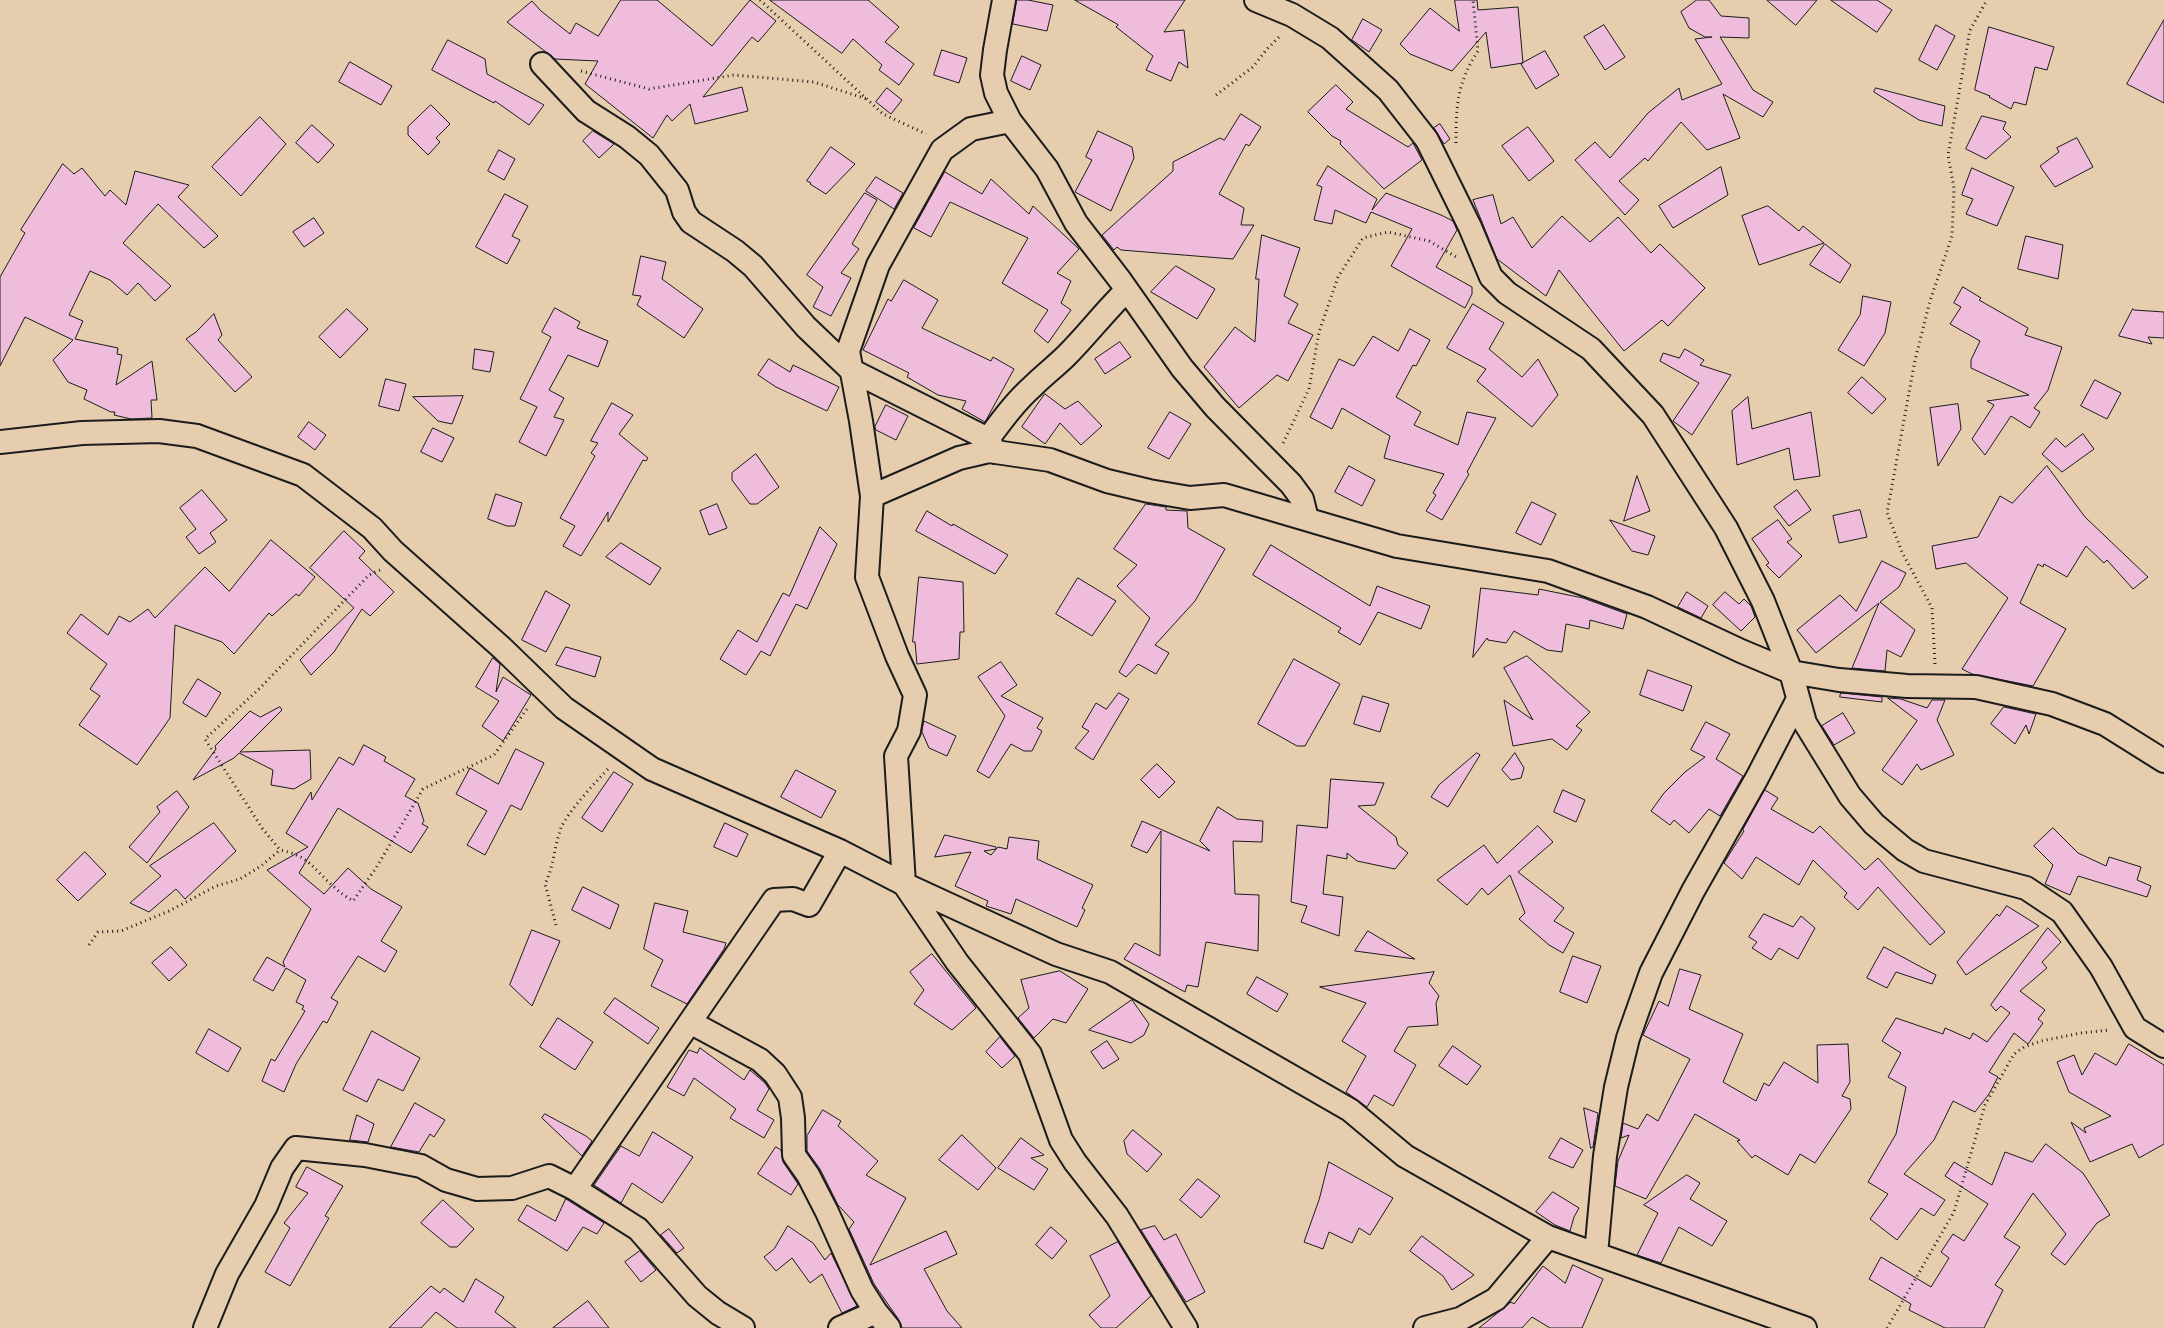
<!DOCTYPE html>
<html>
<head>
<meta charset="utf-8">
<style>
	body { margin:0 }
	canvas { display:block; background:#e5cdae }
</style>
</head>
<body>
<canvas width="2164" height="1328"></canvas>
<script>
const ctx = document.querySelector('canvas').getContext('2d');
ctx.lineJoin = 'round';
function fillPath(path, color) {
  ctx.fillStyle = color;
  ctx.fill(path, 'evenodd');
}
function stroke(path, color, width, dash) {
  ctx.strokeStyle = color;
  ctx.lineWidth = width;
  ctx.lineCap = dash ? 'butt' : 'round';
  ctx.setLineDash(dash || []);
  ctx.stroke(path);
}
const building = new Path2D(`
	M621,0H657L712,46L750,0L776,21L758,42L752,37L703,97L742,87L748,111L695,124L690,104L672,121L667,115L653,138L585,84L598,61L555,59L507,22L532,1L541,11L570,34L576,23L598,36Z
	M770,0H868L899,27L885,42L914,64L899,85L879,70L882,65L853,39L842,53Z
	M1017,0H1028L1053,5L1047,31L1013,24Z
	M1075,0H1185L1164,32L1184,30L1188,68L1179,62L1171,81L1146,70L1153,56L1116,27L1118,25Z
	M1455,0H1477L1478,10L1518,7L1523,63L1491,68L1486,32L1452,71L1410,54L1400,44L1430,8L1459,31Z
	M1697,0H1709L1721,16L1749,18V38L1720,37L1753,90L1773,102L1763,117L1723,94L1740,138L1707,150L1681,122L1648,161L1645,158L1619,181L1639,200L1625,215L1575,160L1595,142L1610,158L1648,113L1679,88L1682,100L1722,84L1695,39L1712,37H1705L1689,28L1681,12Z
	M1767,0H1817L1796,25Z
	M1831,0H1877L1892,10L1877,32Z
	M1363,19L1382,30L1369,52L1352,40Z
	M2164,20V103L2127,84Z
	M1604,25L1625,57L1605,70L1584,37Z
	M1936,25L1955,36L1937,70L1919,60Z
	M1989,27L2054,47L2047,70L2035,67L2026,105L2014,102L2011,109L1989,97L1990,96L1975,90Z
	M448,40L485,59L487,74L544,105L529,125L495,101L494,103L432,70Z
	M942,50L967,58L959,83L934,75Z
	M1545,51L1559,75L1536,89L1521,64Z
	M1022,56L1041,65L1030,90L1011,81Z
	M350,62L392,86L381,105L339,82Z
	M1336,85L1353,102L1346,109L1408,147L1413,143L1422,160L1384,189L1340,144L1341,141L1332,136L1308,112Z
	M887,88L902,100L891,114L876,102Z
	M1876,88L1945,106L1942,126L1919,120L1874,92Z
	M431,105L450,124L436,138L440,142L428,155L408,135V127Z
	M1241,114L1261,127L1249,146L1246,144L1219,194L1244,208L1241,225H1254L1233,259L1121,250L1117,247L1114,250L1102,235L1173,171V162L1220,138L1224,140Z
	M1982,116L2006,122L2003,129L2011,137L1986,159L1966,149Z
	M260,117L286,144L241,196L212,167Z
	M1440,124L1450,139L1444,144L1434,128Z
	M312,125L334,145L318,163L296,143Z
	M1528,127L1554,161L1529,181L1502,146Z
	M593,131L614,144L599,158L583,141Z
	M1098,131L1132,147L1134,158L1111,211L1075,192L1092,160L1086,157Z
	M2077,138L2093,167L2055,187L2040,166L2059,152L2057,148Z
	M831,147L855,164L826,194L810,184L811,183L807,181Z
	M499,150L515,159L504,180L488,171Z
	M63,164L74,174L82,168L105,196L110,190L126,205L135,171L189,185L178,197L218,236L204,248L158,204L123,243L171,286L155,301L138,283L127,295L110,280L90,271L69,315L83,321L75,339L118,348L117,354L122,355L116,385L152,361L157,400H151L152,418L131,419L114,415L115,412H111L84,399L87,390L68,382L53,360L73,340L25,317L0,366V277L25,233L21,230Z
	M1328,166L1377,199L1372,210L1386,193L1441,215L1453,221L1457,230L1436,267L1472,287V294L1465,308L1391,266L1412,229L1371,212L1366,223L1335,210L1332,224L1314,220L1322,187L1317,185Z
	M1721,167L1728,195L1673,228L1659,206Z
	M1972,168L2014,187L1997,226L1966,214L1973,199L1962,195Z
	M945,172L982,194L991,179L1029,214L1033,206L1079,249L1057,273L1071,281L1061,303L1071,310L1048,343L1034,331L1048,310L1002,283L1028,238L950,202L931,237L914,228Z
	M876,177L903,193L894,209L866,191Z
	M865,193L877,200L852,244L859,249L841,273L851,278L831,316L813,307L823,287L807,275Z
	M505,194L528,206L512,236L520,240L507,264L476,247Z
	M1493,195L1501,224L1513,217L1532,248L1562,216L1590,242L1618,217L1651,253L1660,244L1705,288L1668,326L1662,320L1624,351L1559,270L1546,296L1497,259L1473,200Z
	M1768,206L1799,231L1803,226L1824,243L1759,265L1742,216Z
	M314,218L324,233L304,247L293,232Z
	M1262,235L1300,248L1284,296L1298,304L1288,323L1313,335L1288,381L1277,375L1239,408L1204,367L1235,327L1255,342L1259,279H1256Z
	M2026,236L2063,245L2058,279L2018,269Z
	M1825,244L1851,265L1840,283L1810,265Z
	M641,256L666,262L662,279L703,309L684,338L637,305L641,296L633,295Z
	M1176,266L1215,289L1197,319L1151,292Z
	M904,280L938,300L922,328L991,361L993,357L1014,369L985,422L962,409L966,401L938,395L907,377L909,373L863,350L888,299L891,301Z
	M1963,287L1981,298L1979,300L2028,328L2025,335L2062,347L2048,390L2034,408L2040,412L2030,428L2011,416L1985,455L1972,439L1994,405L1987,401L2029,395L1971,368V360L1980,341L1950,324L1961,307L1954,303Z
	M1863,296L1891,302L1885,333L1864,366L1838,350L1860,315Z
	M1473,304L1504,323L1489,349L1522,377L1538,359L1558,395L1532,427L1477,381L1486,369L1447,348Z
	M555,308L580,322L577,328L608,341L598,367L568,355L549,390L564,398L554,417L564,420L546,456L519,442L537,407L520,399L551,337L542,332Z
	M347,309L368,329L340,358L319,337Z
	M2133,309L2134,310L2164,312V338L2148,337L2152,344L2119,336Z
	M214,314L222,335L218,340L252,377L235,392L186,339L196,332Z
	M1410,329L1430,340L1416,366L1413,365L1396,397L1421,412L1414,425L1458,445L1467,412L1496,418L1467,472L1469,474L1442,520L1426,511L1436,495L1433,493L1444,474L1384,458L1390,436L1342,408L1332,429L1310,417L1339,359L1354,366L1373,336L1398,351Z
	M1120,342L1131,357L1105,374L1095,359Z
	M475,349L494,352L490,372L473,369Z
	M1685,349L1704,360L1700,365L1731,375L1692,435L1673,421L1699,383L1660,361L1663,353L1679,358Z
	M769,359L790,372L793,365L839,387L827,411L776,387L758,375Z
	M1862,377L1886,399L1872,414L1848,393Z
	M386,379L406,384L399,411L379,406Z
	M2095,380L2121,393L2107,419L2081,406Z
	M1045,394L1065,409L1078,401L1102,426L1081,445L1060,423L1045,444L1022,427Z
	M463,396L452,424L438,421L413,397Z
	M1748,397L1752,429L1811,412L1820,476L1794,480L1789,448L1737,465L1732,411Z
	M612,403L633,415L619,434L648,458L646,461L643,460L608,522V512L581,556L563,546L575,526L560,518L595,456L591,453L598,443L591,441Z
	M1958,404L1961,429L1938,466L1930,408Z
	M886,405L908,416L896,440L876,430L875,427Z
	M1170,412L1191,424L1169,459L1148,448Z
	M309,422L326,435L315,450L298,437Z
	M433,428L454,438L442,462L421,452Z
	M2083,434L2094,449L2062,472L2042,454L2056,438L2065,447Z
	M756,454L779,487L757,504H750L732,480V473Z
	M1349,466L1375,480L1362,506L1335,492Z
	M2047,466L2085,517L2148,577L2133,589L2107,560L2104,563L2086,546L2067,577L2044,564L2043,567L2038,564L2020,603L2066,629L2033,686L1972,674L1962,669L2008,598L1966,563L1936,569L1932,546L1978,537L2000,496L2012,503Z
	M1637,476L1650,511L1624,521Z
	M202,490L227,520L210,533L216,542L199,554L186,537L196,529L180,508Z
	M1797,490L1811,510L1789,526L1774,507Z
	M496,494L522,503L515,526H507L488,519Z
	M1532,502L1556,514L1541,545L1516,533Z
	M717,504L727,528L709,535L700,511Z
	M1146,504L1166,507V510L1187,511L1188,528L1225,549L1195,601L1155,645L1169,653L1156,674L1138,664L1126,677L1119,672L1150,618L1117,586L1137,565L1114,549Z
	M1860,510L1867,537L1839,543L1833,516Z
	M927,511L952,526L953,524L1008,555L995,574L916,531Z
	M1610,520L1655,536L1648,555L1632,551Z
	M1778,520L1792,539L1787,542L1802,556L1779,578L1766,565L1769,563L1752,539Z
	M820,527L837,544L807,609L796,604L770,656L761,651L746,675L720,659L738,630L757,642L783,593L789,596Z
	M344,531L365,551L359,558L394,592L370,616L362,609L334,652L311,675L300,660L354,608L310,568Z
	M271,540L315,577L299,596L296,594L272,616L269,613L234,654L222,642L175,625L170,718L137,765L79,725L100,696L90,689L107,664L67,633L81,614L108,635L119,616L130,622L148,609L155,618L205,567L229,591Z
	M621,543L661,568L650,585L606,557Z
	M1271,545L1370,606L1377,586L1430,606L1421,629L1378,612L1360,645L1338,632L1341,628L1253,575Z
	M1882,561L1906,573L1899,587L1880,602L1915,630L1901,657L1887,650L1885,671L1852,668L1879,603L1816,653L1797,630L1840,595L1856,611Z
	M919,577L963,582L964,632H960L959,659L917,664L915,642H913Z
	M1078,578L1116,601L1092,636L1056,614Z
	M1481,588L1538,595L1539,589L1583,598L1627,614L1623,629L1590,620L1589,629L1566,624L1562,652L1547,650L1514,631L1506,643L1488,640L1487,638L1473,657Z
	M546,591L570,605L546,652L522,640Z
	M1687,592L1708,606L1701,618L1678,607Z
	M1725,592L1739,604L1744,599L1751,606L1755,617L1741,631L1713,605Z
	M566,647L601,657L595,677L556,665Z
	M1527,656L1590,712L1576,726L1582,730L1567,750L1552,739L1513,746L1504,700L1533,720L1504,668Z
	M493,658L500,664L496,692L503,677L531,695L503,741L482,726L499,701L476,687Z
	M1294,659L1340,684L1305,746H1297L1258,724Z
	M1001,662L1017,685L1001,696L1043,718L1037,728L1042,731L1032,751H1024L1011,744L989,778L977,771L1005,716L978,677Z
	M1648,670L1692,686L1683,711L1640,695Z
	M198,679L221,693L206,717L183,703Z
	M1119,693L1129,699L1093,760L1075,748L1089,731L1082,727L1096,703L1106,709Z
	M1841,693L1882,697V702L1840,697Z
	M1363,696L1389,704L1380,732L1354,724Z
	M1888,698L1901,699L1927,708L1932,700H1945L1937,720L1954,755L1921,770L1917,764L1902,785L1882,770L1917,721Z
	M280,707L282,710L240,752L310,750L311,779L294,789L271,785L273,770L239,753L234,758L193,780L216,749L215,746L250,711L260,717Z
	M2004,707L2036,714L2029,734L2026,725L2015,744L1991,724Z
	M1843,713L1855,733L1834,745L1822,726Z
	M924,721L956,736L947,756L929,748L922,732Z
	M1706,722L1730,734L1716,759L1743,776L1720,816L1709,809L1689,833L1674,820L1670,825L1651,811L1664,793L1685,772L1705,757L1691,750Z
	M364,745L386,757L384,761L415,779L405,796L418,803L424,821L422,824L428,827L411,853L338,808L299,873L324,894L348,868L371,889L402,907L381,941L397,951L385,972L358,956L331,998L338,1002L327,1023L323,1021L296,1064L284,1092L262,1081L271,1059L275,1061L305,1011L302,1009L304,1006L296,1002L306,980L286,968L273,991L253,980L267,957L285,967L283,962L311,909L267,870L308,847L286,833L311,792L312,800L339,757L353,765Z
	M516,749L544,763L521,810L511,805L485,855L467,845L487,811L456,794L470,768L498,784Z
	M1477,753L1480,755L1448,807L1431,797L1439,785Z
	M1515,753L1524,768L1521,778L1511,780L1502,770Z
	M1157,764L1175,782L1159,798L1141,780Z
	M796,770L836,791L821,818L781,797Z
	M614,772L633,784L602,832L582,818Z
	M1331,779L1384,783L1375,805L1358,806L1396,837L1398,845L1408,853L1395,869L1357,861L1347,853V859L1327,855L1323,894L1343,897L1339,936L1301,922L1307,906L1291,902L1297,825L1327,828Z
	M1563,790L1585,800L1576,822L1554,812Z
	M1765,790L1778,798L1771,809L1813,833L1820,826L1865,870L1878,858L1945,932L1930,945L1878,887L1858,910L1844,897L1847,893L1813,860L1799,885L1756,857L1742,879L1724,863L1744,831L1743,830Z
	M177,791L189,807L147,863L129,847L160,812L157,807Z
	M1218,807L1237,819L1263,821L1262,842L1233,841L1235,894L1259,895L1258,951L1206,942L1198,987L1187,985L1185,992L1124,959L1135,943L1160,956L1161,831L1147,853L1131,846L1142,821L1210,851L1200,841Z
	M214,823L236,851L185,899L176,889L149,912L130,903L161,876L150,866Z
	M725,823L748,834L737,857L714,847Z
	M1538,826L1553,842L1518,872L1564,908L1554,921L1574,933L1563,953L1549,945L1519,919L1525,913L1510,875L1488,895L1482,888L1467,905L1437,880L1484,845L1497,863Z
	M2053,828L2078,853L2106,866L2109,857L2141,867L2137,880L2151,886L2147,897L2078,876L2070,895L2045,884L2053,865L2034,846Z
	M945,835L996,847V849L984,851L991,855L998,847L1007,849L1009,837L1039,841L1037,859L1093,885L1082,908L1085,910L1077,927L1016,899L1011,914L986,906L988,901L955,886L971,852L935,857Z
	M85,852L106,874L78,901L57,880Z
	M583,887L619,905L610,929L572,910Z
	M655,903L688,911L683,932L726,943L724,949L687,1004L651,986L663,960L644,949Z
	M2007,906L2039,926L1966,975L1957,962L1997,914L1999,916Z
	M1764,914L1793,927L1801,916L1815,928L1798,959L1779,948L1771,960L1752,948L1757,942L1749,937Z
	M2048,928L2061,942L2042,962L2047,968L2020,991L2045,1010L2038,1019L2043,1023L2028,1044L2014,1033L1989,1072L1998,1077L1989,1094L1975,1112L1953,1101L1934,1140L1904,1174L1945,1200L1934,1216L1921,1208L1897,1240L1870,1219L1888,1194L1868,1182L1896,1134L1906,1087L1888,1077L1901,1053L1882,1041L1896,1018L1943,1034L1945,1028L1970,1039L1973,1033L1987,1042L2010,1013L2001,1006L1996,1011L1991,1005Z
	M532,930L560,941L532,1006L510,985Z
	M1368,931L1415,959L1355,951Z
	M171,947L187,965L169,981L152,963Z
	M1884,947L1936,975L1932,984L1896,972L1887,988L1867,978Z
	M932,954L976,1008L952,1030L914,1004L924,990L910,972Z
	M1573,956L1601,966L1587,1003L1560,992Z
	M1680,969L1701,975L1689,1009L1743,1034L1723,1082L1756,1101L1764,1083L1769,1086L1784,1062L1818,1083L1817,1045L1848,1044L1850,1082L1842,1096L1850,1099L1851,1109L1815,1163L1800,1154L1788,1175L1755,1155L1752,1158L1737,1141L1740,1140L1695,1114L1646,1199L1615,1186L1618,1161L1629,1135L1621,1138L1623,1123L1638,1129L1647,1114L1658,1121L1690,1059L1643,1035L1659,1001L1668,1006Z
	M1060,971L1088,989L1066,1023L1053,1019L1034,1038L1018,1018L1029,1008L1021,980Z
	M1434,972L1429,983L1439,996L1436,1003L1438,1025L1408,1027L1394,1051L1416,1065L1393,1106L1374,1095L1367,1107L1346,1092L1366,1056L1342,1041L1366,1003L1320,987Z
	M1257,977L1288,994L1277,1012L1247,994Z
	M615,998L659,1028L648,1044L604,1013Z
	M1132,1000L1149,1024L1144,1035L1131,1043L1089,1030Z
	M558,1018L593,1042L575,1070L540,1047Z
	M209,1029L241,1048L228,1072L196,1053Z
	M372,1031L420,1058L403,1091L378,1079L367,1102L343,1090Z
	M1000,1037L1015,1056L1002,1068L986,1052Z
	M1107,1041L1119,1059L1103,1069L1091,1052Z
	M2129,1044L2164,1065V1144L2139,1158L2132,1144L2090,1162L2071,1122L2086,1133L2084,1128L2111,1116L2069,1092L2057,1062L2074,1055L2082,1075L2095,1053L2116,1065Z
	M1453,1046L1481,1066L1467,1085L1439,1066Z
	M700,1048L744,1080L750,1070L765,1083L769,1089L757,1110L774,1120L764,1138L730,1118L736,1109L694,1078L684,1096L667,1087L689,1050L697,1053Z
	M415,1103L445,1120L434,1137L430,1134L419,1152L391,1147Z
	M1584,1108L1598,1113L1593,1147L1591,1148Z
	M823,1110L841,1121L838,1126L878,1161L866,1175L906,1198L870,1265L946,1231L957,1254L924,1269L947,1311L962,1328H902L899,1320L874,1284L849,1229L854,1222L838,1205L820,1169L807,1151V1136Z
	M545,1114L586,1136L592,1141L582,1156L542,1118Z
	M357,1115L374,1124L368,1142L350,1140Z
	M1133,1130L1162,1154L1147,1172L1127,1154L1124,1141Z
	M653,1132L693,1157L662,1203L632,1183L621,1203L594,1185L621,1146L639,1156Z
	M962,1135L996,1168L978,1190L939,1160Z
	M1021,1138L1044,1155L1031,1158L1048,1169L1034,1190L998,1168Z
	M1561,1138L1583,1150L1573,1168L1549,1158Z
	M2046,1144L2083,1173L2110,1215L2097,1223L2065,1265L2051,1254L2066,1234L2033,1193L2004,1237L2020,1247L1995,1285L2003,1290L1984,1328H1945L1909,1310L1911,1304L1869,1279L1881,1257L1931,1287L1949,1258L1941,1252L1953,1234L1964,1241L1988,1204L1945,1176L1954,1162L1992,1185L2005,1152L2032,1162Z
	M776,1147L781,1150L783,1162L798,1184L791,1195L758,1174Z
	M1329,1162L1393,1198L1370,1235L1359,1228L1352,1243L1329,1232L1323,1249L1304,1242L1319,1200Z
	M307,1167L343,1186L325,1216L329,1218L290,1286L265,1272L290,1228L284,1223L308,1193L296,1187Z
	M1687,1175L1700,1183L1690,1199L1727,1221L1712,1246L1679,1227L1661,1263L1637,1255L1658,1213L1644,1205Z
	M1198,1179L1220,1196L1201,1218L1180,1200Z
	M1553,1192L1579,1208L1574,1217L1570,1231L1555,1225L1536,1212Z
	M566,1199L604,1223L597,1234L583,1227L567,1251L518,1220L527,1205L555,1221Z
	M443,1200L474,1229L457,1247H450L421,1223Z
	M788,1226L813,1243L825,1260L831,1253L857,1306L842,1313L822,1274L810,1283L792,1258L776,1271L764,1257L774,1249Z
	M1155,1226L1164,1240L1176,1234L1205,1292L1186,1302L1141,1230Z
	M1051,1227L1067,1241L1052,1259L1036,1245Z
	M669,1229L684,1248L677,1253L661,1235Z
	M1422,1236L1474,1275L1452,1290L1443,1276L1410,1251Z
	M1118,1242L1151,1296L1116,1328H1101L1089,1315L1110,1296L1090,1256Z
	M640,1251L656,1270L641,1282L625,1262Z
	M1573,1265L1603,1279L1582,1328H1550L1532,1317L1522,1328H1479L1511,1302L1514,1304L1543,1266L1565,1283Z
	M476,1279L504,1297L495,1312L516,1328H457L436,1312L421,1328H389L431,1286L440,1293L444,1288L463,1302Z
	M588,1301L609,1328H553Z`);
fillPath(building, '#efbddb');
stroke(building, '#1c1c1c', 1);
const street = new Path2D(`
	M1004,0L995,50L992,75L996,93L1010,121L1047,169L1076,223L1120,280L1182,368L1215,407L1291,484L1302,499L1307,519
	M1256,0L1292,15L1330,38L1388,90L1427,140L1470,227L1491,277L1507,293L1591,349L1653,415L1726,528L1763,601L1791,672L1805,723L1850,796L1874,824L1905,850L1924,861L2026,888L2062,912L2101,967L2135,1028L2164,1046
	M542,64L586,111L627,137L649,155L677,190L684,212L691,222L735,251L753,266L806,327L851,370L988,439
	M0,442L82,433L159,431L197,436L303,475L372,528L393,551L502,648L564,708L652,769L840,851L809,905L793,899L774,900L575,1189L549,1176L512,1188L477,1189L446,1180L421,1166L365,1155L296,1148L282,1168L266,1206L227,1274L205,1328
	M995,452L988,439C1002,420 1016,401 1033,386C1044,375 1056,366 1067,355C1088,334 1106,310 1127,290
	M872,496L861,421L848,351L878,265L942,150L971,129L1010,121
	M840,851L904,884L1056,954L1110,972L1350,1110L1405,1156L1548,1237L1805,1328
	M690,1022L760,1060L775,1074L790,1097L793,1118L794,1155L808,1175L827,1212L862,1290L876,1312L889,1328
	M575,1189L638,1229L697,1296L718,1313L743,1328
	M1596,1254L1605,1156L1616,1087L1628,1038L1651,973L1693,891L1757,778L1798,699
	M840,1328L876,1312
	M1186,1328L1117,1216L1075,1162L1061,1140L1030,1054L957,962L904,884L896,756L909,731L915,695L897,656L867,577L872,496L959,458L989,451L1050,460L1107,481L1149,491L1190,498L1224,495L1397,546L1548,571L1647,607L1741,651L1791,672L1839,680L1907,686L1976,687L2052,704L2105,724L2164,761
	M1425,1328L1460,1319L1496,1299L1548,1237`);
stroke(street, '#1c1c1c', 26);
stroke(new Path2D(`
	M760,0L883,114L926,134
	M581,71L649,89L734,75L814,82L867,99
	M1216,95L1253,67L1266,50L1281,35
	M1456,143C1456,106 1457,83 1478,51L1473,0
	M1283,443L1309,389L1319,332L1338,277L1363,238L1388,232L1429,241L1458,258
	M380,570L369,575L260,688L205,739L262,828L280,850C310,856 313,869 334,887C340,893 347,897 353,901L376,868L423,789L494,755L529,706
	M1935,664L1932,608L1902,552L1887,513L1915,360L1930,301L1952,236L1954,188L1948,155L1970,30L1987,0
	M556,925L545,884C554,866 554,847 561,828C567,813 597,780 610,767
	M89,945L98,932L121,931L169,911L216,886L240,879L261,866L280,850
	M1887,1328L1954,1212L1985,1105L2014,1054L2024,1047L2041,1041L2081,1033L2110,1030`), '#1c1c1c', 3, [1, 4]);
stroke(street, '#e5cdae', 22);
</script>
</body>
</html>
